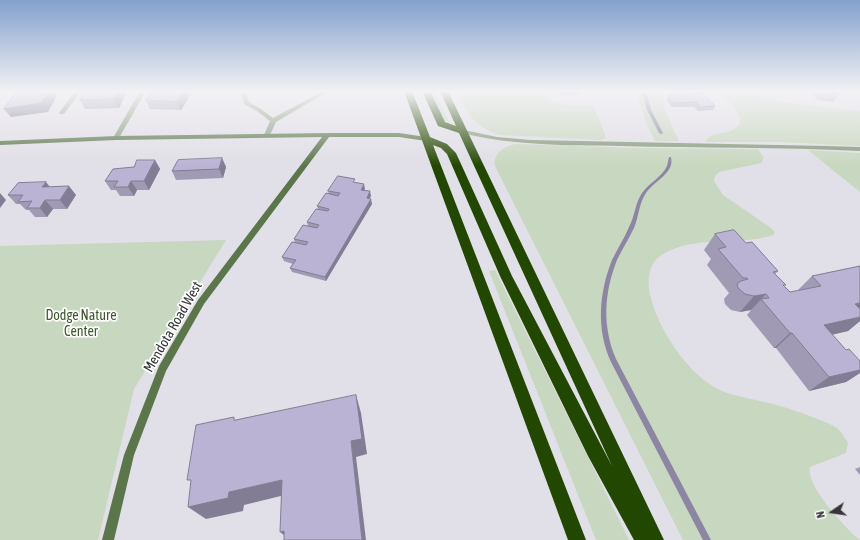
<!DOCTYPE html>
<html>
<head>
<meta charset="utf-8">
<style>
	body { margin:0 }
	#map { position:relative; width:860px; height:540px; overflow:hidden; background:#e1dfe7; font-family:"Asap Condensed",sans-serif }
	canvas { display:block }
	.north { position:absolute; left:812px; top:492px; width:40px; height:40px; -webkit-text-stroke:3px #fff; paint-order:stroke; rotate:257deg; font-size:11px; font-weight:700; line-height:16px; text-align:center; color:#363538 }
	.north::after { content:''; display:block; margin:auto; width:14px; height:18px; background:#363538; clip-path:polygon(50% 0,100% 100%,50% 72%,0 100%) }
</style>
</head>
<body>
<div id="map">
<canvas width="860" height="540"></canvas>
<div class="north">N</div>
</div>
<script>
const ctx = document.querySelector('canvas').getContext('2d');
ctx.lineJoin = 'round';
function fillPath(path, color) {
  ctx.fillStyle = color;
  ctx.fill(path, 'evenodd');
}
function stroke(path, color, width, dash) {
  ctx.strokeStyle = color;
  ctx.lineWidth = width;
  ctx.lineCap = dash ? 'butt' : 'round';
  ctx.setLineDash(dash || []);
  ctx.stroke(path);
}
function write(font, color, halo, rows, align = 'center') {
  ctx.font = font + ' "Asap Condensed",sans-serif';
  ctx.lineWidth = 3.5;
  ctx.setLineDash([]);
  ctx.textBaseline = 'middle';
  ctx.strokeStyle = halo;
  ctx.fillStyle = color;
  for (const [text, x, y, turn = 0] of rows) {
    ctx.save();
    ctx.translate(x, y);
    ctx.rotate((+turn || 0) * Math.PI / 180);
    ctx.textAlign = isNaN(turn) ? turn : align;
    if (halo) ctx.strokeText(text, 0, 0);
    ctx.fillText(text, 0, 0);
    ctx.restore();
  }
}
fillPath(new Path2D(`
	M429,91H435L449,122L441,119Z
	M457,91H542C546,108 580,105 593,105L606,137L602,140L500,135C474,127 468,114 457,91Z
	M636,91H664C660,106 673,127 679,141H655L645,121Z
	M716,91H754L766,97L783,102L860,111V146L779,142H705C710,133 719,134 727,132C757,123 728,100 716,91Z
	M516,144L641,148L758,149L764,158L761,163L719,172L715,176L714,181L723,195L771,228L775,232L773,235C736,247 698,234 663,254C648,263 647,279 650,294C657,328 689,377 722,391C734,396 748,398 760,401C779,405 798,411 815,418C824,422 833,424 840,431C843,434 845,439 848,443L846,453L810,467C805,485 846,529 860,540H683L496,168C491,154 504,146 516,144Z
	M808,150L860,153V192Z
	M226,240L134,389L98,540H0V246Z
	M495,270L629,540H596L489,271Z`), '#c8d7bf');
fillPath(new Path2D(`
	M642,91H646L651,110L663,133L662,134H661L659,133L647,110Z
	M669,157H671C675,173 654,181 646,193C639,203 639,216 634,228C629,239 622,249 617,260C604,293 602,326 616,359L711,540H703L611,362C596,329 599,293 612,260C617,249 624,239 629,227C635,216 635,203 642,193C649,183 662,177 667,166C668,163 668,160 669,157Z`), '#8c85a4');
fillPath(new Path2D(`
	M75,91H81L64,114H60L59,113Z
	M240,91H246L249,102L261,109L273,118L323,91H329L276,122L270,135L267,137L264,135L270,121L257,111L244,104Z`), '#86997b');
fillPath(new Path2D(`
	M140,91H146L119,138L116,140L114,139L113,138Z
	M464,130L497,137L531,140L827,146L860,147V151C780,147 701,148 621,146C568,145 514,146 462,133L461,132Z`), '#86997b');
fillPath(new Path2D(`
	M327,133H399L426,137L429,139L426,141L399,137H329L204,304L166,371L134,455L114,540H102L124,455L159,366L198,300L322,137L116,140L0,145V141L116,136Z`), '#5b764b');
fillPath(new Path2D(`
	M404,91H412L430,137L447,144L456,153L512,276L612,466L459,133L438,126L422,91H430L445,122L456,126L440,91H448L664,540H634L588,456L500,276L447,154L441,148L433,145L586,540H568Z`), '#224700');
fillPath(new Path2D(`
	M127,91L119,108L85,109L80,100Z
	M193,91L181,110L150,109L146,100Z
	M558,91H580L579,94L570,95L569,94L560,95Z
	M810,91H838L840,93L833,102L817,100Z
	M668,95L715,106L713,110L698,111L694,107H672L666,100Z
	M222,158L226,167L223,178L176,180L172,171Z
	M155,160L160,169L149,190H137L134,196H120L116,190H111L105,181L134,167Z
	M355,183L365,189L364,190L371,196L369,199L372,204L326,281L292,272L290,268L293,264L284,261L282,257L295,243L294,239L308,226L307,222L318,209L317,206L329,194L328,191Z
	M49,187L76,195L67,209H53L47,217H35L29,210H26L20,204H16L8,195Z
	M715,234L746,243L778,271L775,274L784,286L790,292L797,291L812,276L860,266V321L848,331L832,335L846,350L860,361V373L846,382L809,391L776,348H774L747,315L751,310L740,312L731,310L725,304L724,299L729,293L707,265L711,259L704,250Z
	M860,467V475L855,469Z`), '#a09ab5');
fillPath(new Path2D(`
	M50,91H54L57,96L48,112L11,117L4,109Z
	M118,91H127L119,108L114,99Z
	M184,91H193L181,110L177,102Z
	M222,158L226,167L223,178L219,169Z
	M155,160L160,169L149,190L144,181Z
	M131,181L137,190L134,196L128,187Z
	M46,182L53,191L42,187Z
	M364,184L365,189L362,194L361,190Z
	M69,186L76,195L67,209L60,200Z
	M370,191L371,196L367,203V198Z
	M0,193L6,200L0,208Z
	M371,199L372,204L326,281L325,277Z
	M45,200L53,209L47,217L40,208Z
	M766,294L751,310L740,312L754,296Z
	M860,303V314L855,304Z
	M860,317V321L848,331L807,340L824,325Z
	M790,333H792L776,348H774Z
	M860,370V373L846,382L809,391L829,377Z
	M356,395L361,413L367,454L356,457L366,540H362L351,441Z
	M282,480L293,493L244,505L243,511L206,519L188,507L229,492Z
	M284,531L290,540L280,532Z`), '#827d94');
const building = new Path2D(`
	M17,91H50L41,103L4,109Z
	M85,91H118L114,99L80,100Z
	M153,91H184L177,102L146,100Z
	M822,91H838L840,93L823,92Z
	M703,93L715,106L700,107L696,102L674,103L668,95Z
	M222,158L219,169L172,171L178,160Z
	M137,160H155L144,181H131L128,187H114L118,181H105L113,169L134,167Z
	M338,176L355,179L353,182L364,184L361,190L370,191L367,198L371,199L325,277L290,268L296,260L282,257L292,242L306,245L308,242L294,239L303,225L317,228L319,225L307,222L316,209L328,211L329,209L317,206L326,193L338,196L340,193L328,191Z
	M46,182L42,187L69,186L60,200H45L40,208H27L32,201L18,202L23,195H8L18,183Z
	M734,230L746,243L752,242L778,271L773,272L786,285H783L790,292L821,286L812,276L860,266V303L855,304L860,309V317L824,325L846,350L849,349L860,361V370L829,377L792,333H790L761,299L769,298L766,294L754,296L745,294L738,288L737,284L741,281L748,279L747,278H743L718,249L726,247L715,234Z
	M356,395L362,439L351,441L362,540H284V531L280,532L282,480L229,492L228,498L188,507L191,480H187L196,425L234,417V420Z`);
fillPath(building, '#bab3d3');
stroke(building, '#827d94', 1);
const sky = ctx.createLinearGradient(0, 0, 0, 166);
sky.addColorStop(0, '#83a1cd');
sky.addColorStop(0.55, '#f2f1f4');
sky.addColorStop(1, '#f2f1f400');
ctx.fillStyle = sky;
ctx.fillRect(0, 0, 860, 166);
write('14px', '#3d582c', '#fff', [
	["Dodge Nature",81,316],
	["Center",81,332]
]);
write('14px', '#363538', '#fff', [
	["Mendota Road West",173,327,-60]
]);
</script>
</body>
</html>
